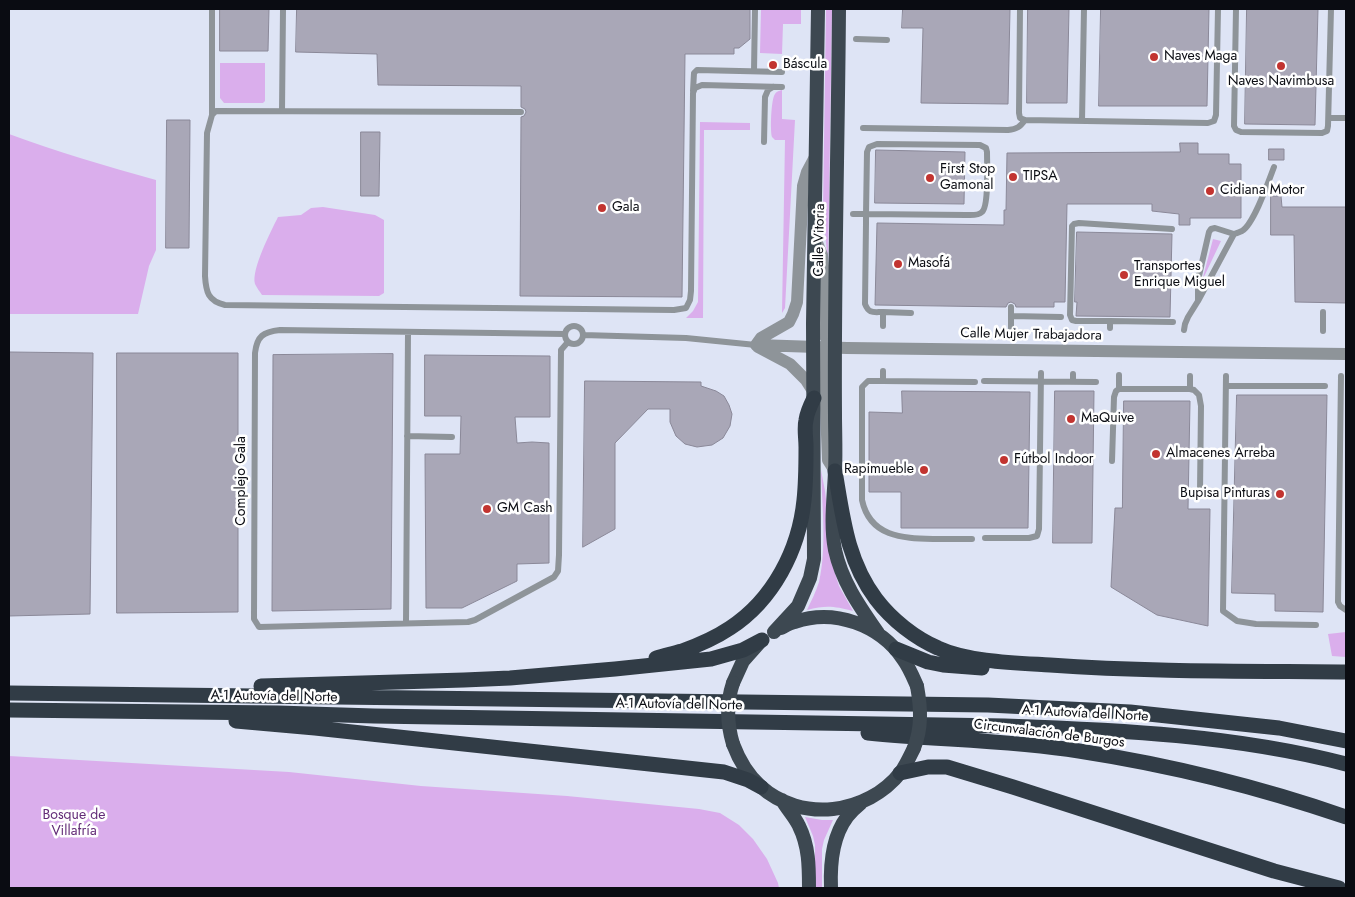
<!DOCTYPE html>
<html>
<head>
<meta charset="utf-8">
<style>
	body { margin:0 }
	#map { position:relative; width:1355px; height:897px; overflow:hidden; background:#dee4f5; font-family:Jost,sans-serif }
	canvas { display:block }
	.frame { position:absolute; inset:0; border:10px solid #0a0c12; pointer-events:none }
</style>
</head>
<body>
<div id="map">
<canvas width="1355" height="897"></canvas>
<div class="frame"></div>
</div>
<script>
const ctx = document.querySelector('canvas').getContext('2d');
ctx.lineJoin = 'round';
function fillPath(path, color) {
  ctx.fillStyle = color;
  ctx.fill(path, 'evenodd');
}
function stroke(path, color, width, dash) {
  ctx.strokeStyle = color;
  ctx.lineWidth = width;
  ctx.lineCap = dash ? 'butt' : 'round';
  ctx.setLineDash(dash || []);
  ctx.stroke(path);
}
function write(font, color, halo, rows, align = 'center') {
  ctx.font = font + ' Jost,sans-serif';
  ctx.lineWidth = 5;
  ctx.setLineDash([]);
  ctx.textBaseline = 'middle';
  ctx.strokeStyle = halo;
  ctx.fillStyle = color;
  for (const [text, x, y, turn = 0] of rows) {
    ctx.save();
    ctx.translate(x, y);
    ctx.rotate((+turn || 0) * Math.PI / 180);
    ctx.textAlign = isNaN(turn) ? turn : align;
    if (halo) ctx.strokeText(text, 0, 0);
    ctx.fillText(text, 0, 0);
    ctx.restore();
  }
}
fillPath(new Path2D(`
	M761,9H801V24H783L782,54L760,53Z
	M826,9H832L828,265L823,210Z
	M220,63H265V101L263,103H224L220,98Z
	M782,90V119L795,120L785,308L782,313L785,140H775C774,139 773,138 772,137C770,131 771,99 775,94C777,91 779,91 782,90Z
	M700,122L750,123V130H704L703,318H686L693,311L698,302Z
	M9,134C57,152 106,166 156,180V250L149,266L138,314H9Z
	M323,207L375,215L384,220V293L379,296L262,295C260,292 257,288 255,284C251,270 271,231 278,217L301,215L311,208Z
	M1213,239L1221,241L1202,281Z
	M821,470L825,491L834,570L839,586L853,611C834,606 826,605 807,610C811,601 816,592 819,582C827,548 822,505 821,470Z
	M1346,632V657L1332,656L1328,634Z
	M9,756L289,772L421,786L567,796L699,809L720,813L739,825L753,839L767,859L778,883L779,888H9Z
	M805,817L822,820H833L824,840L822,849V888H815V845L813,836Z`), '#daaeec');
const building = new Path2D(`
	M220,9H269L268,51H220Z
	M297,9H750V39L739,48H734V54H685L682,297L520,296L521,117L524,116L526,112L525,109L521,107V86L378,85L377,54L296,52Z
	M903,9H1010L1008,104L921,103L923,28H902Z
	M1028,9H1069L1067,103H1027Z
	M1101,9H1209L1207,106H1099Z
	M1247,9H1318L1315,125L1245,124Z
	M167,120H190L189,248H166Z
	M361,132H380L379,196H361Z
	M1180,143H1198V154H1229V164H1241V218H1190V225H1179V214L1152,211V204H1067L1065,302H1054V307H1016L1015,304L1011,302L1008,303L1006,307L875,305L877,223L1004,225V210H1006L1007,153L1180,152Z
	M1269,149H1284V160H1269Z
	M876,150L965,152L964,204L875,203Z
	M1271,196H1281L1282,207H1346V303L1295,302L1294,235H1271Z
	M1077,232L1172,234L1170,317L1076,316L1077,302H1075Z
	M9,352L93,353L90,614L9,616Z
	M117,353H238V612L117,613Z
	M393,354L391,609L272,611L273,355Z
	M425,355L550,356V417H515L517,443L532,442L549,443V563L517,564V581L462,608H426L425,454H460L461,416H425Z
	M585,381L701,382V386L716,391L724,396L729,405L732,414L730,426L723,438L712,445L697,447L685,444L676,436L670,422V409H648L615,443V529L583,547Z
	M902,391L1030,392L1028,528H901V492H869V412L902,413Z
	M1055,391H1094L1092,543H1053Z
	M1237,395H1327L1323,612L1275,611V594L1232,593Z
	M1124,401H1190L1188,509H1210L1208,626L1157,615L1111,587L1115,508H1122Z`);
fillPath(building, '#a9a7b7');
stroke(building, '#8a8898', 1);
stroke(new Path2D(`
	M1020,9L1019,113L1020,118L1025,120L1208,123L1214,121L1216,115L1218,9
	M1236,9L1234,126L1236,130L1241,132L1322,133L1327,131L1328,126L1331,9
	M856,39L887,40
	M754,71L755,9
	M693,91L694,73L697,70L782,72
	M282,111L283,9
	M521,112L216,111L212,115L207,133L205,276C206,292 208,301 225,305L674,310L686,308L690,300L691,291L693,93L695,88L702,85L782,87
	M212,115V9
	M1329,118H1346
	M1082,121L1084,9
	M863,128L1008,130C1017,129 1020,127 1025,120
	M764,142L765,97L768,90L773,87
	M853,214H866L966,215C971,215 978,216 982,212C989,206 987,163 987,152L986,148L980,145L877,144L869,147L867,152L866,214V223L865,304C869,314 873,312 883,312V326
	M1234,234C1237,233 1240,232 1242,231C1254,224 1269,180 1274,167
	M883,312L911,313
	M1011,316L1061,317
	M1110,321H1076L1072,320L1070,315L1072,226L1074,224L1079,223L1172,229
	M565 335a9 9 0 1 1 18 0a9 9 0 1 1-18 0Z
	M1011,328V307
	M1110,328V321L1173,322
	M1184,330L1185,324L1188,317L1198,301V280L1209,232L1211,229L1215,228L1234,234L1198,301
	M1323,331V312
	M565,334L280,330C263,332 257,336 255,353L254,619L259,627L468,622L475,620L554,577L558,571L559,555L561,350L568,342
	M583,335L686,338L756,345
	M883,371V381H868L862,387V500C870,537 902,538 933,539C946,539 959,539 972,539
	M1073,374V382
	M1119,375V389H1190V376
	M1226,376L1223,611L1237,621L1256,624L1316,625
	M1341,376L1338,602L1340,606L1346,610
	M883,381L975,382
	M984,381L1096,382
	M1226,386H1325
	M1190,389L1194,390L1199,395L1201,406L1200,491
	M407,436L452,437
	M1112,461L1114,397L1116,391L1119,389
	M985,538H1029L1037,536L1039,529L1041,373
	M406,623L408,332`), '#8e9499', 6);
stroke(new Path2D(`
	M815,238L822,255L823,266V332L826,338L835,348
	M756,345L847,348L1346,354
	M756,345L761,338L789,322L793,314L797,302L803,186L807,172L816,155
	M758,347L790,364L806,380L813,391
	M813,347L821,353L824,358L828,460L835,471`), '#8e9499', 12);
stroke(new Path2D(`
	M839,9C838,144 834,279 835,414C835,433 836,452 835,471C834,497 830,524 835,550C842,582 860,607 878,633
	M781,628C785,626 790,623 795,622C834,608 880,625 903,659C909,667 913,677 917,686
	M774,632L798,606L810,578L814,559L813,323L818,9
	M733,683L743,661L759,643
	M733,744C739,760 747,774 760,786C801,823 867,815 901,772C906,765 910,756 914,748
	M782,800C787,809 795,817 799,826C809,846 809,867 809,888
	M831,888C830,864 832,837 847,817C851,812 856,807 861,803`), '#3d4851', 14);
stroke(new Path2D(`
	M835,471C843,518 847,560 876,599C892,620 915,638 938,648C968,662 1017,663 1050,665C1149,672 1248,671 1346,672
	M896,649L928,662L943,665L982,668
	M656,658C665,656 673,653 682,651C699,645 715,638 730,628C773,600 799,550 804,500C806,482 806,464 806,447C806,438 804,428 806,420C807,412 810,406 814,398
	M261,686L464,680L510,678L615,669L711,659L743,650L762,640
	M9,693L988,705L1130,712L1279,728L1346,741
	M9,710L278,713L374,716L1005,726C1119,730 1235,735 1346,764
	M236,721L315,728L724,772L748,780L761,787
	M868,733C938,740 1009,740 1079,751C1170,765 1259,787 1346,817
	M900,773L928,767H947L1013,787L1274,871L1339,888`), '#313c46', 15);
stroke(new Path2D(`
	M733,683C726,704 727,724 733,744
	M914,748C922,728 921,708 917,686`), '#3d4851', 14);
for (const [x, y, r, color] of [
	[1154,57,5,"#c23430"],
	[773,65,5,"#c23430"],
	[1281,66,5,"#c23430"],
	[1013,177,5,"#c23430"],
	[930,178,5,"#c23430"],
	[1210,191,5,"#c23430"],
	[602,208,5,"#c23430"],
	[898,264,5,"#c23430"],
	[1124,275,5,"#c23430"],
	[1071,419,5,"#c23430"],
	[1156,454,5,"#c23430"],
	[1004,460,5,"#c23430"],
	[924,470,5,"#c23430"],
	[1280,494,5,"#c23430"],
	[487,509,5,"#c23430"]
]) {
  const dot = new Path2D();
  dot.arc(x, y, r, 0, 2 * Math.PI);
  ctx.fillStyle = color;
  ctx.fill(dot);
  stroke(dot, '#fff', 2);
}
write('14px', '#0a0c12', '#fff', [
	["Naves Maga",1164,57],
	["Báscula",783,65],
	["Naves Navimbusa",1281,82,"center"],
	["First Stop",940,170],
	["Gamonal",940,186],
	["TIPSA",1023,177],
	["Cidiana Motor",1220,191],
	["Gala",612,208],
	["Masofá",908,264],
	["Transportes",1134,267],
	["Enrique Miguel",1134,283],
	["MaQuive",1081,419],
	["Almacenes Arreba",1166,454],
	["Fútbol Indoor",1014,460],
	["Rapimueble",914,470,"right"],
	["Bupisa Pinturas",1270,494,"right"],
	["GM Cash",497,509]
], 'left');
write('14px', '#0a0c12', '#fff', [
	["Calle Vitoria",820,240,-89],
	["Calle Mujer Trabajadora",1031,335,1],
	["Complejo Gala",242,481,-90],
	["A-1 Autovía del Norte",274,697,1],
	["A-1 Autovía del Norte",679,705,1],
	["A-1 Autovía del Norte",1085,714,3],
	["Circunvalación de Burgos",1049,734,7]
]);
write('14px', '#622b77', '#fff', [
	["Bosque de",74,816],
	["Villafría",74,832]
]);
</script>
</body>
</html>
